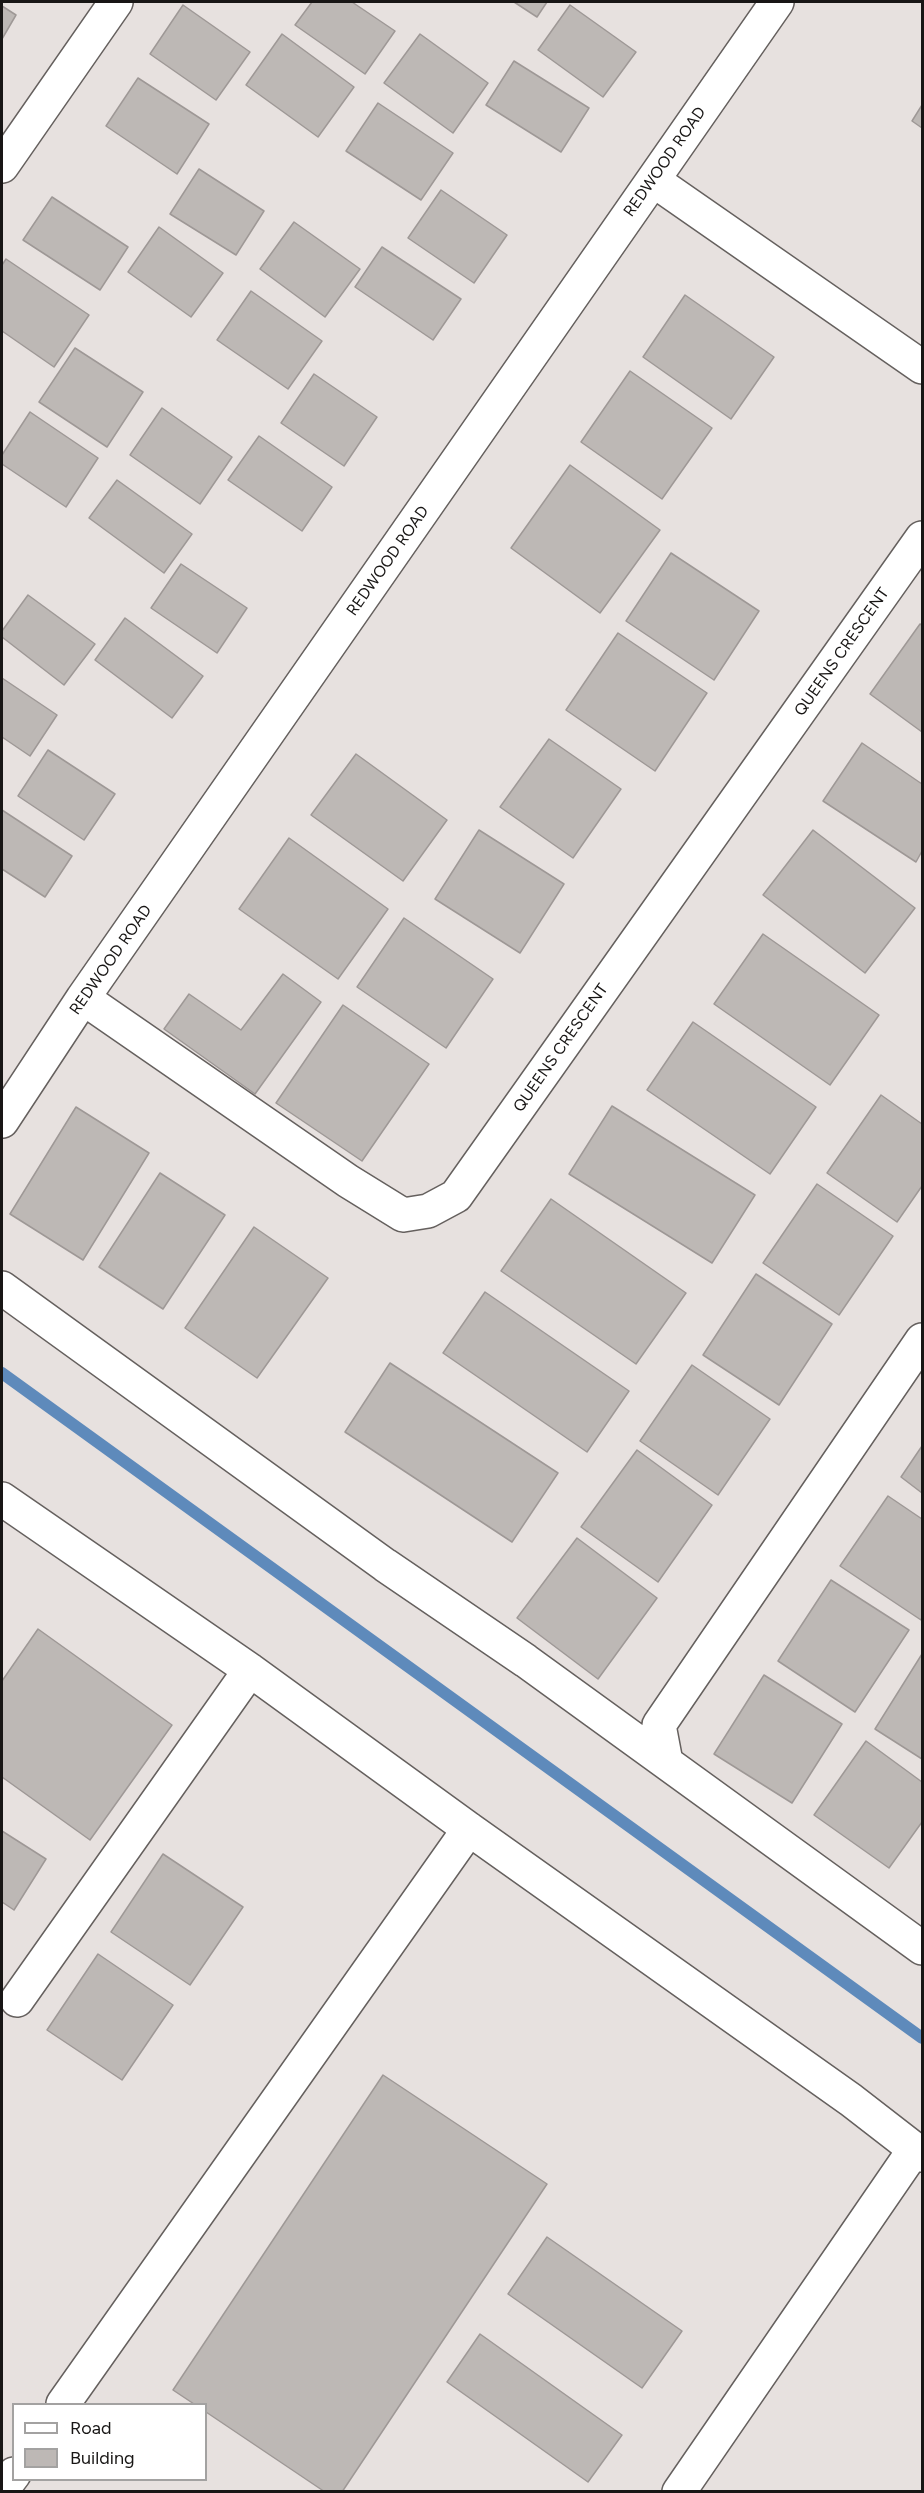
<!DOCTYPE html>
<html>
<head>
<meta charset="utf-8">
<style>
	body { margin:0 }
	#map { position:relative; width:924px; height:2493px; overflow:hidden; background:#e7e1df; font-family:Figtree,sans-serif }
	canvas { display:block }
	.frame { position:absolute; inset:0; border:3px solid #181615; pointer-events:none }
	.legend { position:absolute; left:12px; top:2403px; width:195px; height:78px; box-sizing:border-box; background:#fff; border:2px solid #a3a2a1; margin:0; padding:8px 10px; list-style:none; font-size:18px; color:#181615 }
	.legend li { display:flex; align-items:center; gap:12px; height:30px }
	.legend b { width:30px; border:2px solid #a3a2a1 }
</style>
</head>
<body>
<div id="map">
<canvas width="924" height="2493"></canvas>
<div class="frame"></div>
<ul class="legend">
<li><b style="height:8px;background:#fff"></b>Road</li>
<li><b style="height:16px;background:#bdb8b5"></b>Building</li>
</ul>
</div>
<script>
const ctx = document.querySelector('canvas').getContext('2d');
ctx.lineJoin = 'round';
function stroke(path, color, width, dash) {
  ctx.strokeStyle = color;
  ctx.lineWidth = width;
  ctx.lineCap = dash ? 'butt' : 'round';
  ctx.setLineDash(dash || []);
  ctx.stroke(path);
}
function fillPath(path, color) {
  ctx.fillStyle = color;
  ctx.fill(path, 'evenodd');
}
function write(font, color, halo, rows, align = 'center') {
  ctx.font = font + ' Figtree,sans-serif';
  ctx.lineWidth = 5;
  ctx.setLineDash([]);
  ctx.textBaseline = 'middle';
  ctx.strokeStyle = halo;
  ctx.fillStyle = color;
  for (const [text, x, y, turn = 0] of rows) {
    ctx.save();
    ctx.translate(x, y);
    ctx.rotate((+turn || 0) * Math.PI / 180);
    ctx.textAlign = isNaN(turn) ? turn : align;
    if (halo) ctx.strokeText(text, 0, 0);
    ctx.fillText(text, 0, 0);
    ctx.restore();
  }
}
stroke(new Path2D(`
	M2,1373L922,2038`), '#5e8abb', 12);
const building = new Path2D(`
	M312,2H352L395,31L365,74L295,25Z
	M514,2H547L537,17Z
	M183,5L250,52L216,100L150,54Z
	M570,5L636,52L603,97L538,50Z
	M2,6L16,15L2,39Z
	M282,34L354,87L318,137L246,85Z
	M420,34L488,83L453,133L384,83Z
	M514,61L589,108L561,152L486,105Z
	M138,78L209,124L177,174L106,126Z
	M378,103L453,153L421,200L346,151Z
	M922,105V128L912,121Z
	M199,169L264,211L236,255L170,214Z
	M441,190L507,235L474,283L408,238Z
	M52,197L128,247L100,290L23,240Z
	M294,222L360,269L325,317L260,269Z
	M159,227L223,273L191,317L128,272Z
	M382,247L461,299L433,340L355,287Z
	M6,259L89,315L54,367L2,331V265Z
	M251,291L322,341L288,389L217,340Z
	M685,295L774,357L731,419L643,357Z
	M75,348L143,392L107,447L39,402Z
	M630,371L712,428L662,499L581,442Z
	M314,374L377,417L344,466L281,423Z
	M162,408L232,457L200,504L130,455Z
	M30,412L98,458L66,507L2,464V455Z
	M259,436L332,487L302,531L228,480Z
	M570,465L660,530L600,613L511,548Z
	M117,480L192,534L164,573L89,518Z
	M671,553L759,611L714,680L626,621Z
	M181,564L247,608L217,653L151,608Z
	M28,595L95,644L64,685L2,637V631Z
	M125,618L203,676L172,718L95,660Z
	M920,624L922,625V732L870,694Z
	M618,633L707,693L655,771L566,710Z
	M2,678L57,715L30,756L2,737Z
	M549,739L621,789L573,858L500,807Z
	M862,743L922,784V851L916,862L823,801Z
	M48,750L115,794L84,840L18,796Z
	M356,754L447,820L403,881L311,815Z
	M2,810L72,856L45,897L2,869Z
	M479,830L564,884L520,953L435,899Z
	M813,830L915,908L865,973L763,895Z
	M289,838L388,909L338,979L239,909Z
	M404,918L493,979L446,1048L357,987Z
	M763,934L879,1015L830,1085L714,1004Z
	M283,974L321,1002L255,1094L164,1029L189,994L241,1030Z
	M343,1005L429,1064L362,1161L276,1103Z
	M693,1022L816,1107L770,1174L647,1090Z
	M881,1095L922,1124V1186L897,1222L827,1173Z
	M612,1106L755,1195L712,1263L569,1174Z
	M76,1107L149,1153L83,1260L10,1214Z
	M160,1173L225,1215L163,1309L99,1267Z
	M817,1184L893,1236L839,1315L763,1263Z
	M551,1199L686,1293L636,1364L501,1271Z
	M254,1227L328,1278L257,1378L185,1328Z
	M756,1274L832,1324L779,1405L703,1355Z
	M485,1292L629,1391L587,1452L443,1353Z
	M390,1363L558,1473L512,1542L345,1432Z
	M692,1365L770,1419L718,1495L640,1441Z
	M922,1446V1493L901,1477Z
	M637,1450L712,1505L658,1582L581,1527Z
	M888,1496L922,1519V1617L921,1620L840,1566Z
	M577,1538L657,1598L598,1679L517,1618Z
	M831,1580L909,1630L855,1712L778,1661Z
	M38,1629L172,1725L90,1840L2,1777V1681Z
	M922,1654V1759L875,1729Z
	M764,1675L842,1724L792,1803L714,1754Z
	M866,1741L922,1782V1822L889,1868L814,1815Z
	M2,1831L46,1859L14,1910L2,1902Z
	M163,1854L243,1907L190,1985L111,1932Z
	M98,1954L173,2005L122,2080L47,2030Z
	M383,2075L547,2184L342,2492H325L206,2412V2404H194L173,2390Z
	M547,2237L682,2331L642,2388L508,2294Z
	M480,2334L622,2435L588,2482L447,2382Z`);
fillPath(building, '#bdb8b5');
stroke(building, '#9e9896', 1.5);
const street = new Path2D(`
	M2,166L116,2
	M653,180L922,367
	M83,998L348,1181L403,1215L428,1211L456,1196L922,538
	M2,1121L83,998L777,2
	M2,1288L385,1565L526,1661L922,1948
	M2,1499L250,1670L469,1829L851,2100L922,2155
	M666,1762L659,1725L922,1340
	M17,2000L250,1670
	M63,2404L469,1829
	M2,2490L14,2474
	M679,2492L914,2150`);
stroke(street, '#65605e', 36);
stroke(street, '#fff', 33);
write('16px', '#181615', '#fff', [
	["REDWOOD ROAD",665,162,-55],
	["REDWOOD ROAD",388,561,-55],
	["QUEENS CRESCENT",842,652,-55],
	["REDWOOD ROAD",111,960,-55],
	["QUEENS CRESCENT",561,1048,-55]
]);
</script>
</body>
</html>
